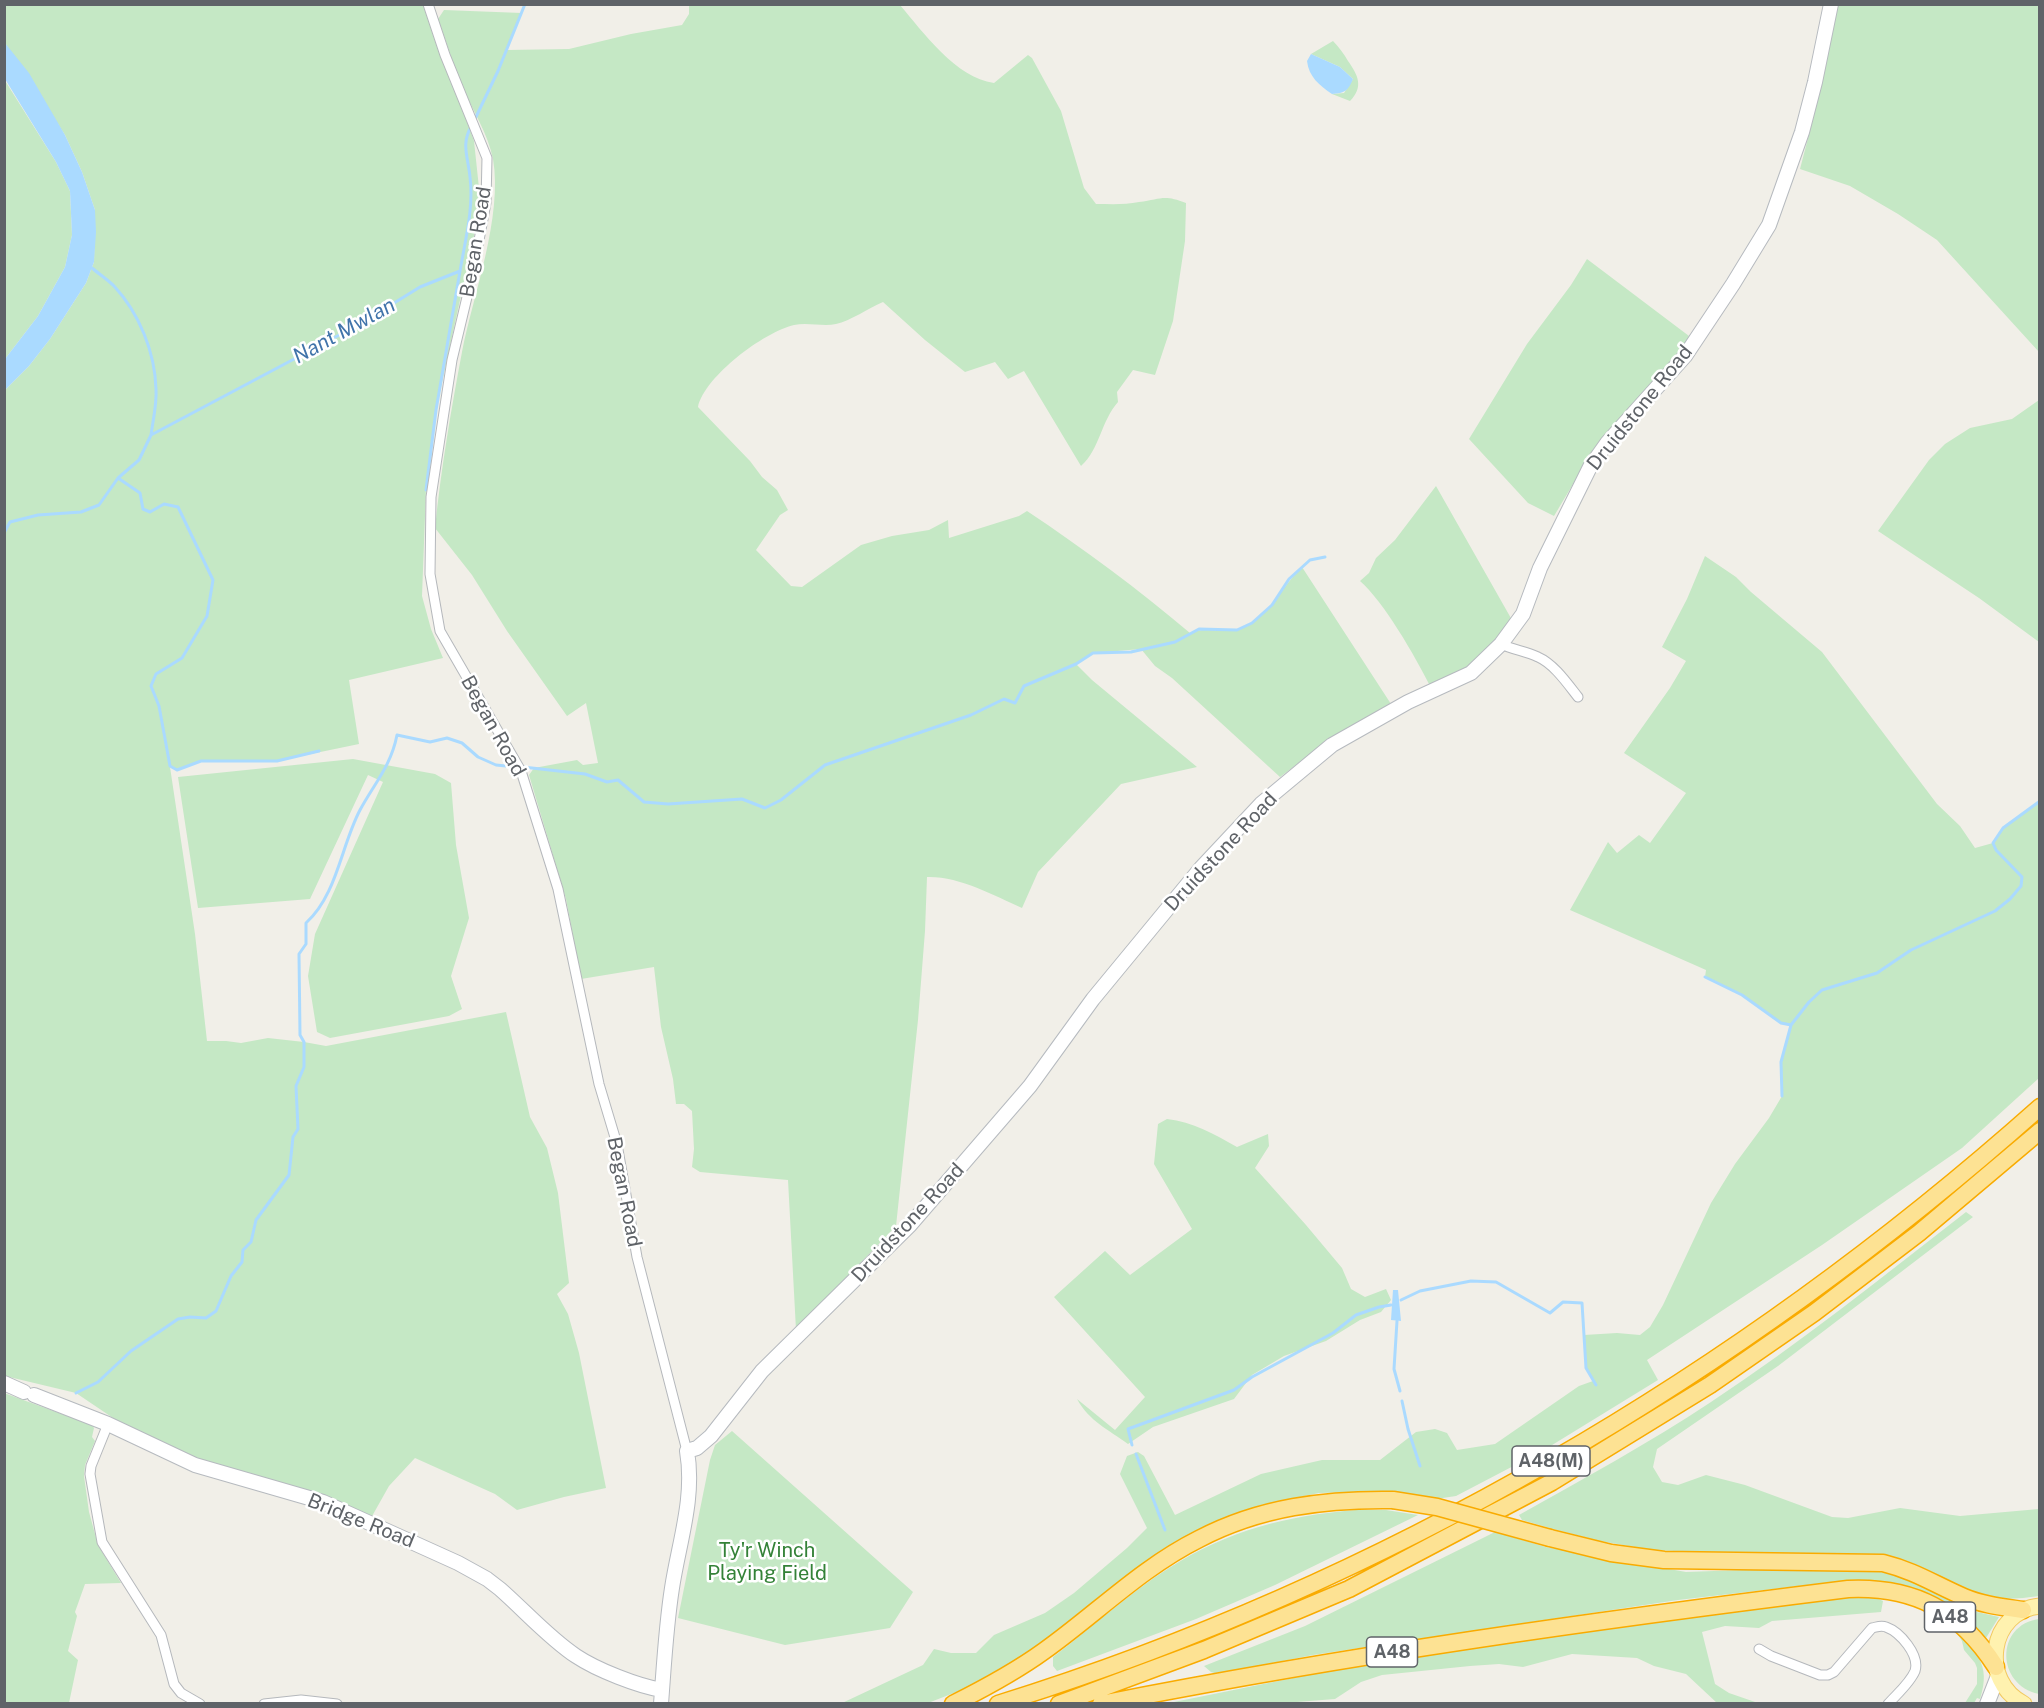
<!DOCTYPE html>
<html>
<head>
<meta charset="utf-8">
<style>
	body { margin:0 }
	#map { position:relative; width:2044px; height:1708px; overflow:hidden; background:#f1efe8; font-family:"Public Sans",sans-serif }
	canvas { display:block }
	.frame { position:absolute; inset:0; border:6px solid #5f6368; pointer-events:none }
</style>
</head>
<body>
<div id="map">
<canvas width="2044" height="1708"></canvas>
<div class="frame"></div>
</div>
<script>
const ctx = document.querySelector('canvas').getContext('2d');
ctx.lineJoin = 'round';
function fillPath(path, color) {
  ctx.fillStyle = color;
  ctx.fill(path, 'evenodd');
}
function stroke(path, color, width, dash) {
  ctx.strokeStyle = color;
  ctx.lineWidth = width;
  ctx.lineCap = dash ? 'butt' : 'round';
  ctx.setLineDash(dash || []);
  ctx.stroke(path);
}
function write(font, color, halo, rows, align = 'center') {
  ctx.font = font + ' "Public Sans",sans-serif';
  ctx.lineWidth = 5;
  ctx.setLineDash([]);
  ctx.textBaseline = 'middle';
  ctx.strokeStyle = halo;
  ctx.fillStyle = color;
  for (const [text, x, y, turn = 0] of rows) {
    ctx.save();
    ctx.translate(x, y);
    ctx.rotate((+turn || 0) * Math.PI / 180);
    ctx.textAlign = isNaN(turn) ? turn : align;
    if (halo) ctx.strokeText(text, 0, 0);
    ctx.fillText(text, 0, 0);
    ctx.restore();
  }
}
fillPath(new Path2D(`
	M4,5H424L474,141L479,188V213L436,410L426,490L422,596L431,629L443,658L349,680L359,744L277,761H201L177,770L170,767L195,934L207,1041H226L241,1043L268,1038L304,1042L326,1046L506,1012L530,1117L547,1148L558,1193L569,1283L557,1294L568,1314L579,1353L606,1488L564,1497L517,1510L495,1494L415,1458L389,1486L371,1518L273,1480L222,1469L188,1458L116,1420L76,1393L5,1376V390L29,366L50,339L86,283L94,262L95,210L82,172L65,135L5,43Z
	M689,5H900C923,32 956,78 994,83L1028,55L1032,58L1061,111L1084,188L1096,204C1110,204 1125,205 1139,202C1161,199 1164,194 1186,203L1185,241L1173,321L1155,375L1133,370L1117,392L1118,402C1101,421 1100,449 1081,466L1024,371L1008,379L995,362L965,372L925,340L883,302C869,308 850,321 836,324C823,327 808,322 794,325C764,332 705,376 698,407L750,461L762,477L777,490L788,510L780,515L756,550L791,586L802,587L861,545L892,536L929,530L948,520L949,538L1019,516L1027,511C1084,549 1138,589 1190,633C1207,625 1225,635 1240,629C1269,618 1281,587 1302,567L1391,704L1324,744L1280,777L1172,678L1155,666L1141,649L1094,653L1076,664L1092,680L1197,767L1121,784L1038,872L1022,908C993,895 959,876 927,877L925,931L918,1020L896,1226L796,1330L788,1180L700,1172L692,1167L694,1149L692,1111L684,1104H676L673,1079L661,1027L654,967L581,979L566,899L529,775L534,768L577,760L583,765L598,763L586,703L567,716L507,631L472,575L435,528C441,469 451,410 462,352C473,295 503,217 493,159C488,134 473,111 463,88C453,66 447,42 438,19L444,10L522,13L507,50L569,49L631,34L682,25L689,14Z
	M1837,5H2039V352L1937,240L1898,214L1850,186L1800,169L1814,115Z
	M1333,41C1339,47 1344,54 1348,61C1358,75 1364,87 1350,101L1332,94L1344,93L1353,79L1340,67L1311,54Z
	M4,79L56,162L70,191L72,235L65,267L38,316L5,359Z
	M1587,259L1689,336L1683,352L1582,469L1554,516L1528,503L1469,439L1527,344L1571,285Z
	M2039,400V642L1979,598L1878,531L1929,460L1945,444L1970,428L2012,419Z
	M1436,486L1512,620L1498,641L1469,668L1430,686C1415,656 1384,602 1360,581L1369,573L1376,558L1395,540Z
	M1705,556L1736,577L1751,592L1822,652L1937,804L1960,826L1975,848L1993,843L2003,828L2039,801V1078L1962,1148L1822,1245L1647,1360L1658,1380L1544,1450L1456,1496L1436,1499L1388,1491L1319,1493L1261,1505L1203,1527L1156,1555L1009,1667L959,1691L928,1703L840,1704L923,1665L934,1649L951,1653H976L994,1635L1045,1613L1074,1593L1127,1548L1147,1528L1120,1474L1127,1456L1138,1452L1144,1456L1175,1515L1261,1474L1322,1460H1380L1416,1432L1435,1429L1447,1433L1457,1450L1495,1444L1579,1386L1593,1381L1586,1368L1584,1335L1617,1333L1640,1335L1650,1327L1663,1305L1711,1203L1735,1164L1769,1118L1782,1096L1781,1062L1791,1025L1781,1023L1742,995L1705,977L1706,970L1570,910L1608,842L1617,853L1639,835L1650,843L1686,793L1624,753L1670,688L1686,661L1662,647L1687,599Z
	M353,759L435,774L451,783L456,845L469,918L451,976L462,1009L449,1016L330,1038L317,1032L308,976L315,934L383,782L368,775L310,899L198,908L178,777Z
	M1167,1119C1193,1122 1214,1134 1237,1147L1268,1134L1269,1146L1255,1168L1306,1225L1342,1268L1351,1289L1365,1297L1386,1289L1391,1300L1381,1312L1360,1320L1326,1341L1284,1356L1252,1375L1234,1399L1153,1427L1128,1444C1108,1429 1090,1422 1077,1399L1115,1430L1145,1397L1054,1297L1105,1251L1130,1275L1192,1229L1154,1164L1158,1124Z
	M1966,1212L1973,1217L1778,1366L1657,1449L1653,1467L1662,1482L1678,1485L1706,1475L1745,1485L1832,1517L1848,1518L1900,1508L1960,1516L2039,1509V1596C2024,1598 2009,1600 1993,1598C1954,1591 1921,1563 1881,1555L1739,1554L1652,1550L1600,1541L1553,1529L1522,1520L1519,1515C1583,1479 1649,1443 1711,1402C1799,1344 1882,1277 1966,1212Z
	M4,1393L92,1425L94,1428L92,1437L95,1441L85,1465L84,1476L89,1512L98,1545L121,1583L85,1584L75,1612L77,1616L68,1651L78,1660L69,1703H5Z
	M732,1431L913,1592L890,1628L785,1645L678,1618L710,1460L715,1445Z
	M1355,1510H1386L1418,1515L1275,1585L1196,1619L1057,1671L1053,1666V1657C1091,1628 1128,1594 1169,1568C1229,1530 1286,1516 1355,1510Z
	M1495,1532L1546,1547L1686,1572L1771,1569L1877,1570L1913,1579L1977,1612L1999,1617L1986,1638C1947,1599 1905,1583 1851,1580L1678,1600L1313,1655L1217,1674L1211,1672L1204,1666L1305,1626Z
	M1867,1594L1883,1601L1881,1612L1772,1621L1759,1628L1725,1626L1702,1632L1715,1684L1729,1693L1758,1703H1717L1686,1674L1654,1666L1637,1658L1572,1654L1523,1667L1499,1664L1470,1666L1382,1675L1361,1682L1335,1699L1297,1702L1295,1704H1164L1348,1667L1541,1637Z
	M2039,1619L2040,1694H2039C1996,1685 1995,1625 2039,1619Z
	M1952,1626C1975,1651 1992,1663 1980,1699L1977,1698L1974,1703H1965L1977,1684V1668L1975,1663L1964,1650L1962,1641Z`), '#c5e8c5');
fillPath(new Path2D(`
	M5,43L29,73L65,135L82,172L95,210L96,232L94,262L86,283L50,339L29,366L5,390V359L38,316L65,267L72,235L70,191L56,162L5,79Z
	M1311,54L1340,67L1353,79C1348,91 1345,93 1332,94C1319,85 1309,77 1307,61Z
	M1393,1290H1398L1401,1321L1391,1320Z`), '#aadaff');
stroke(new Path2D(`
	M474,121L498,71L525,4
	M92,268C99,274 107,279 114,286C139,313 155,352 156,389C157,404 153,420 151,435
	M118,478L140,493L143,509L150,512L164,504L178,507L213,580L207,616L182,658L156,674L151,686L159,706L170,766L177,770L201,761H277L319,751
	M426,490L436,410L460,271
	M4,533L10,522L38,515L81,512L99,505L118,478L139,460L151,435L360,324L420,287L460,271C465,241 474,208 470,177C468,157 461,144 471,127
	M523,767L585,774L607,782L618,780L644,802L668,804L742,799L765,808L781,800L825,765L971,715L1004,699L1015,703L1024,686L1076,664L1093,653L1131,652L1175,642L1199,629L1237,630L1252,623L1272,605L1289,579L1310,560L1325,557
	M1705,977L1742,995L1781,1023L1791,1025
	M1782,1096L1781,1062L1791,1025L1809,1002L1822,990L1877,973L1911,950L1995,911L2010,899L2021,886L2022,877L1996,850L1993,843L2003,828L2040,801
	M1401,1300L1420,1291L1471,1281L1496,1282L1550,1313L1563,1302L1582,1303L1586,1368L1596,1385
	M1397,1321L1394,1369L1400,1391
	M76,1393L98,1382L131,1351L178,1319L190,1317L206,1318L216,1311L231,1276L242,1262L243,1250L251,1242L256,1220L289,1175L293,1137L298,1129L296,1086L304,1067V1042L300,1035L299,954L306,944V923C337,895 341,846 360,810C374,784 391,766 397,735L430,742L447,738L462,743L478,757L496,765L516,767
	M1402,1401L1408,1429L1420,1466
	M1132,1445L1128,1429L1234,1390L1252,1377L1333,1333L1356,1315L1379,1307L1391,1305
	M1136,1454L1165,1530`), '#aadaff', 3);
const street = new Path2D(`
	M428,4L445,55L487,158L486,203L473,272L452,360L431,497L430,574L440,631L521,771L558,889L599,1084L617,1144L637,1257L687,1451
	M1501,644C1513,650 1526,651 1538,657C1554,664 1567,683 1578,697
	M108,1424L91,1466L90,1474L102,1542L161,1635L174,1684L181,1693L200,1704
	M1759,1649L1771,1656L1820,1675H1828L1834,1672L1872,1628C1877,1627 1881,1625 1886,1627C1900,1632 1920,1655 1915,1671C1910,1683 1897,1694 1888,1704
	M264,1704L301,1700L337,1704`);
const secondary = new Path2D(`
	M4,1383L24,1392
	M34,1395L108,1424L195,1465L323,1502L458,1563L487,1579L500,1589C524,1610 550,1639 576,1656C597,1670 638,1686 662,1690
	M661,1704C664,1665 666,1626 672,1588C679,1542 695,1498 687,1451L697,1448L711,1436L762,1371L910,1225L1030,1086L1093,999L1201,868L1261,804L1332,745L1408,702L1471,673L1501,644L1523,614L1540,568L1590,467L1607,443L1685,356L1733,284L1769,225L1802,132L1815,82L1831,4
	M1987,1704L1998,1676`);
const primary = new Path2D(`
	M2024,1704C1979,1681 1989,1611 2040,1606`);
const highway = new Path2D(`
	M1550,1538L1611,1553L1664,1560L1883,1563C1915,1571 1934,1584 1964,1597C1983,1605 2003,1607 2023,1610
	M953,1704C985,1688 1015,1672 1044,1651C1096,1614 1141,1568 1199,1539C1260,1507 1325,1499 1393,1500
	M998,1704C1384,1584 1739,1375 2040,1107
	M1059,1704L1204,1650L1349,1589L1552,1482L1710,1385L1814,1313L1919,1233L2040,1131
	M1101,1704C1348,1655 1598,1620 1848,1589C1915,1586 1960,1611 1996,1667`);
stroke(street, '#b5b8bc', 11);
stroke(secondary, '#b6babf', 16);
stroke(primary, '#f2c960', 17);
stroke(highway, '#f9ab00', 19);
stroke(street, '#fff', 9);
stroke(secondary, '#fff', 14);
stroke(primary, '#fff2af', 15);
stroke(highway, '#fde293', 16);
const highwayBridge = new Path2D(`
	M1393,1500L1437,1507L1550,1538`);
stroke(highwayBridge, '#f9ab00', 19, []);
stroke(highwayBridge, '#fde293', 16);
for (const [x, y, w] of [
	[1551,1461,78],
	[1950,1617,51],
	[1392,1652,51]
]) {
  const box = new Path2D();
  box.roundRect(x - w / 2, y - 15, w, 30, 4.5);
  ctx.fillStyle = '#fff';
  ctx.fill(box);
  stroke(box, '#5f6368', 1.5);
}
write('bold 18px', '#5f6368', null, [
	["A48(M)",1551,1461],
	["A48",1950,1617],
	["A48",1392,1652]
]);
write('20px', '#5f6368', '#fff', [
	["Began Road",476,242,-81],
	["Druidstone Road",1640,408,-51],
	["Began Road",493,726,61],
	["Druidstone Road",1221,852,-47],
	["Began Road",624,1192,79],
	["Druidstone Road",908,1223,-47],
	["Bridge Road",361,1521,22]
]);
write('20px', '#348238', '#fff', [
	["Ty'r Winch",767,1551],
	["Playing Field",767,1574]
]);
write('italic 21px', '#4174aa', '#fff', [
	["Nant Mwlan",344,331,-29]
]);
</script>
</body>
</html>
